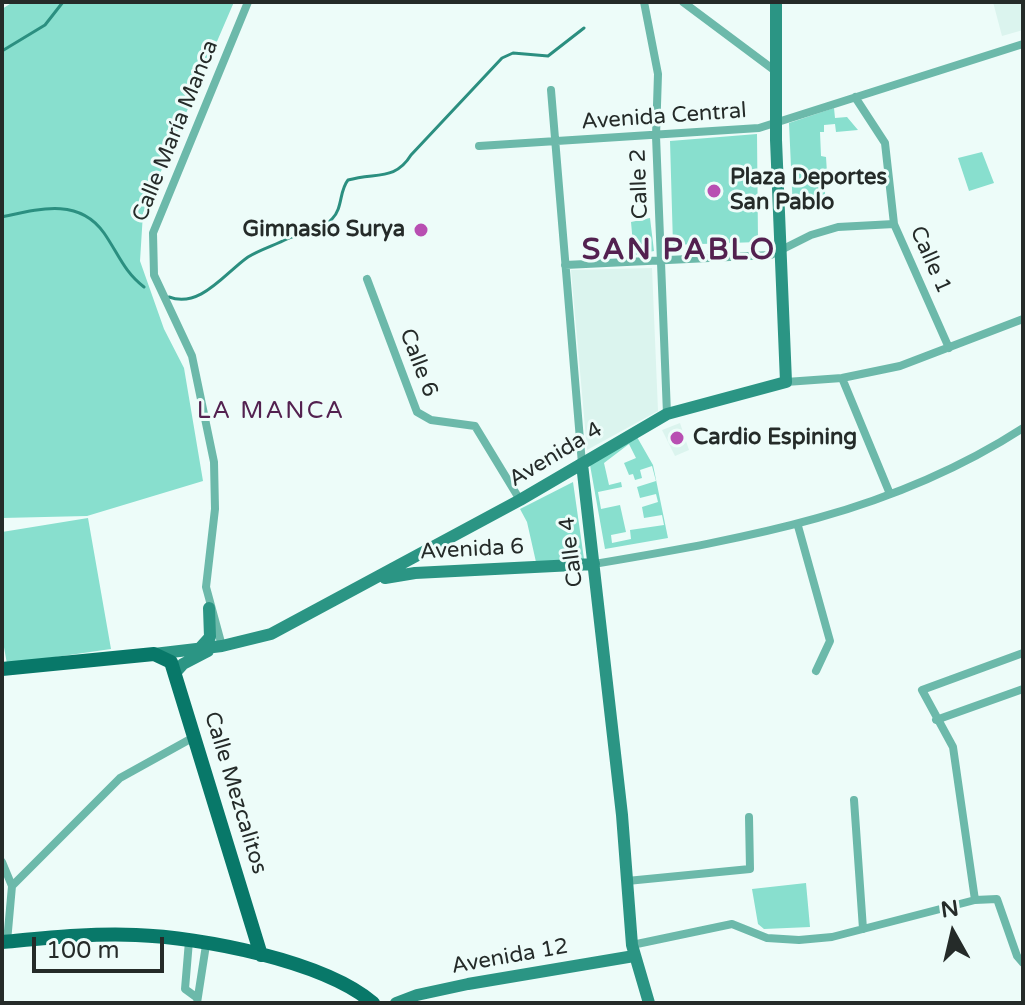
<!DOCTYPE html>
<html>
<head>
<meta charset="utf-8">
<style>
	body { margin:0 }
	#map { position:relative; width:1025px; height:1005px; overflow:hidden; background:#edfcf9; font-family:"Varela Round",sans-serif }
	canvas { display:block }
	.frame { position:absolute; inset:0; border:4px solid #252b29; pointer-events:none }
	.north { position:absolute; left:913px; top:893px; width:80px; height:80px; -webkit-text-stroke:6px #edfcf9; paint-order:stroke; rotate:352deg; font-size:22px; font-weight:700; line-height:32px; text-align:center; color:#252b29 }
	.north::after { content:''; display:block; margin:auto; width:28px; height:36px; background:#252b29; clip-path:polygon(50% 0,100% 100%,50% 72%,0 100%) }
	.scale { position:absolute; left:32px; top:937px; width:132px; height:36px; box-sizing:border-box; border:4px solid #252b29; border-top:0; padding-left:10px; font-size:24px; line-height:28px; white-space:nowrap; color:#252b29; -webkit-text-stroke:6px #edfcf9; paint-order:stroke }
</style>
</head>
<body>
<div id="map">
<canvas width="1025" height="1005"></canvas>
<div class="frame"></div>
<div class="north">N</div>
<div class="scale">100 m</div>
</div>
<script>
const ctx = document.querySelector('canvas').getContext('2d');
ctx.lineJoin = 'round';
function fillPath(path, color) {
  ctx.fillStyle = color;
  ctx.fill(path, 'evenodd');
}
function stroke(path, color, width, dash) {
  ctx.strokeStyle = color;
  ctx.lineWidth = width;
  ctx.lineCap = dash ? 'butt' : 'round';
  ctx.setLineDash(dash || []);
  ctx.stroke(path);
}
function write(font, color, halo, rows, align = 'center') {
  ctx.font = font + ' "Varela Round",sans-serif';
  ctx.lineWidth = 6;
  ctx.setLineDash([]);
  ctx.textBaseline = 'middle';
  ctx.strokeStyle = halo;
  ctx.fillStyle = color;
  for (const [text, x, y, turn = 0] of rows) {
    ctx.save();
    ctx.translate(x, y);
    ctx.rotate((+turn || 0) * Math.PI / 180);
    ctx.textAlign = isNaN(turn) ? turn : align;
    if (halo) ctx.strokeText(text, 0, 0);
    ctx.fillText(text, 0, 0);
    ctx.restore();
  }
}
fillPath(new Path2D(`
	M993,2H1023V30L1002,36Z
	M652,268L658,411L587,450L571,270Z
	M680,423L689,450L675,456L662,430Z`), '#dbf4ee');
fillPath(new Path2D(`
	M13,2H234L143,213L140,261L164,329L184,368L203,481L87,516L2,518V9Z
	M834,108L835,118L847,117L858,130L836,132L835,124L824,125V132H820L821,156L826,157L827,173L824,174V180L818,181L819,189H825V195L804,201L805,211H793L789,123Z
	M757,134L758,242L673,245L670,141Z
	M982,152L994,183L969,191L958,158Z
	M650,218L654,251L634,255L631,222Z
	M637,437L653,465L668,538L605,549L590,465ZM629,444L636,458L624,463L629,475L633,474L635,480L642,478L640,470L652,466L656,481L637,487L640,498L656,494L658,502L642,507L644,518L662,515L664,525L630,530L631,539L612,543L611,535L626,532L620,505L601,509L598,492L622,487L621,482L609,485L604,463Z
	M573,482L584,559L536,562L527,522L520,509Z
	M88,518L111,649L7,664L2,636V532Z
	M806,883L810,927L764,929L758,924L752,889Z`), '#88dfce');
stroke(new Path2D(`
	M2,51L45,25L63,2
	M2,217C38,209 79,197 104,233C118,253 124,272 144,287
	M169,297C200,309 225,273 248,257C259,250 275,245 287,239C302,232 321,231 332,219C343,208 339,191 348,180C376,172 395,181 411,155L502,58L513,53L548,56L584,28`), '#2b8f80', 3);
stroke(new Path2D(`
	M644,2L658,74L656,136L667,414
	M683,2L774,70
	M551,90L582,464
	M855,97L885,143L894,224L949,348
	M479,146L759,128L1023,44
	M565,265L771,255L811,235L838,227L894,224
	M367,279L417,412L431,420L475,426L520,500
	M842,378L890,494
	M786,382L842,378L900,366L1023,319
	M798,526L830,641L816,671
	M594,564C747,538 890,514 1023,428
	M222,646L206,587L215,509L214,462L192,356L154,275L153,233L248,2
	M936,720L1023,689
	M854,800L863,929
	M2,862L12,886L7,942
	M627,881L750,869L749,817
	M12,886L120,778L194,737
	M975,900L953,747L922,690L1023,653
	M189,941L185,989L196,997
	M632,945L732,924L767,938L799,940L832,937L975,900L997,899L1017,956L1023,963
	M197,1003L206,945`), '#6cb9aa', 8);
stroke(new Path2D(`
	M582,464L622,815L632,945L649,1003
	M385,578L415,573L594,564
	M200,648L210,637L209,608
	M154,654L222,646L271,634L520,500L667,414L786,382L776,140V2
	M175,673L183,664L208,651
	M396,1003L417,995L468,984L634,956`), '#2b9584', 12);
stroke(new Path2D(`
	M2,669L154,654L171,662L261,955
	M2,942C46,938 92,933 136,935C201,937 324,961 373,1003`), '#087869', 14);
for (const [x, y, r, color] of [
	[714,191,8,"#b84fb2"],
	[421,230,8,"#b84fb2"],
	[677,438,8,"#b84fb2"]
]) {
  const dot = new Path2D();
  dot.arc(x, y, r, 0, 2 * Math.PI);
  ctx.fillStyle = color;
  ctx.fill(dot);
  stroke(dot, '#edfcf9', 3);
}
write('22px', '#252b29', '#edfcf9', [
	["Avenida Central",664,117,-4],
	["Calle María Manca",176,131,-68],
	["Calle 2",640,184,-92],
	["Calle 1",930,260,66],
	["Calle 6",418,363,69],
	["Avenida 4",556,455,-31],
	["Avenida 6",472,550,-3],
	["Calle 4",572,552,-97],
	["Calle Mezcalitos",235,793,73],
	["Avenida 12",510,957,-10]
]);
write('bold 22px', '#252b29', '#edfcf9', [
	["Plaza Deportes",730,178],
	["San Pablo",730,203],
	["Gimnasio Surya",405,230,"right"],
	["Cardio Espining",693,438]
], 'left');
ctx.letterSpacing = '2px';
write('24px', '#532150', '#edfcf9', [
	["LA MANCA",271,412]
]);
ctx.letterSpacing = '0px';
ctx.letterSpacing = '2px';
write('bold 30px', '#532150', '#edfcf9', [
	["SAN PABLO",679,251]
]);
ctx.letterSpacing = '0px';
</script>
</body>
</html>
